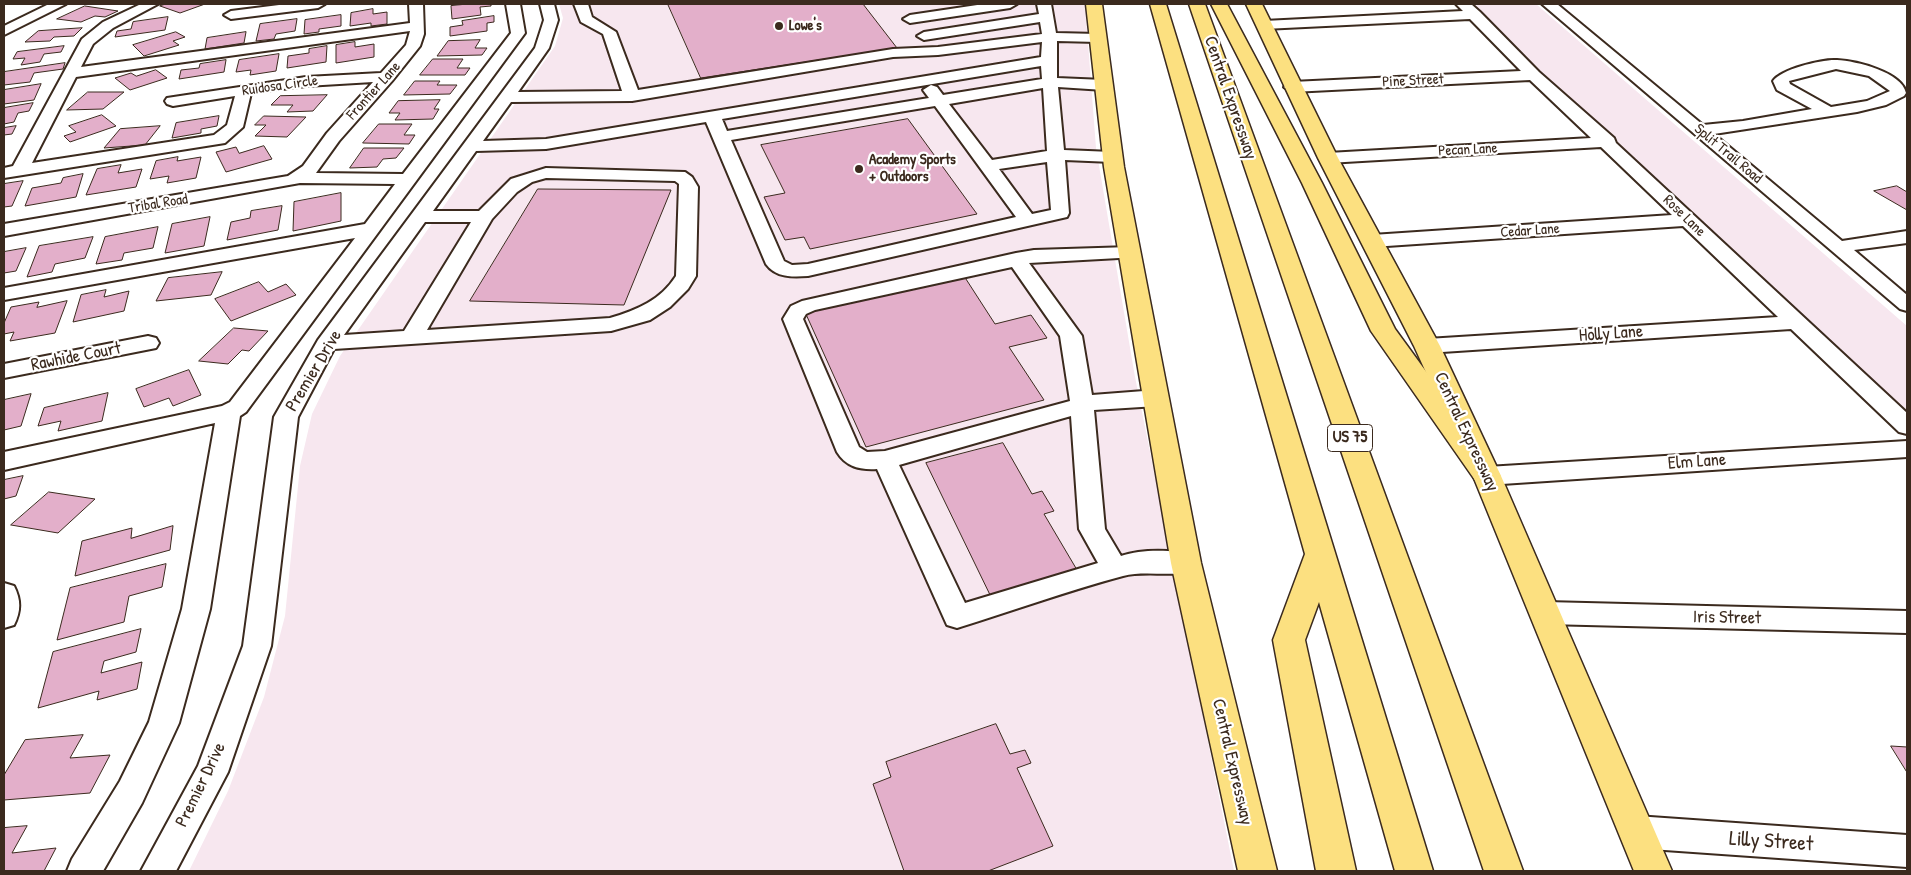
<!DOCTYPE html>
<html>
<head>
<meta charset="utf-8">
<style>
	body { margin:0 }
	#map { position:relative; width:1911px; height:875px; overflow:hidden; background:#fff; font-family:"Patrick Hand",sans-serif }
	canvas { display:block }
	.frame { position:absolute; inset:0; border:5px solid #3b2a1e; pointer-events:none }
</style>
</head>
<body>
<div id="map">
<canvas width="1911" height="875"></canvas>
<div class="frame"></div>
</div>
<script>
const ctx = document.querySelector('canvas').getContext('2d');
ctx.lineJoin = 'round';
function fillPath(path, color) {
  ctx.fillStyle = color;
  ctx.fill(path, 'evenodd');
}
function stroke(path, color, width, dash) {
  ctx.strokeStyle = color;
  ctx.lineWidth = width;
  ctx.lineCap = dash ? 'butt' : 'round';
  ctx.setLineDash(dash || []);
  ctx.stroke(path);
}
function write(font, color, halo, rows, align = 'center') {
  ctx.font = font + ' "Patrick Hand",sans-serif';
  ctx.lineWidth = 4.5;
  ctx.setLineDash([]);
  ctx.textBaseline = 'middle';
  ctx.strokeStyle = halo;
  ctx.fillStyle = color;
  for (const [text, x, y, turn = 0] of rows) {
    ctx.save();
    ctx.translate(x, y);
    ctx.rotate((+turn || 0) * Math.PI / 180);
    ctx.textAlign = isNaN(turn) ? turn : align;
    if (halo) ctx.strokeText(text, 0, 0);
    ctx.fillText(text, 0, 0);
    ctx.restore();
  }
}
fillPath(new Path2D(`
	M559,4H1085L1096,148L1135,377L1234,871H189L228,791L264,697L285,616L300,466L312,414L340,356L555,46L563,18Z
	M1464,4H1536L1907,326V427Z`), '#f7e7ef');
const building = new Path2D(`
	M166,4H205L180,13L160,6Z
	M468,4H491V6L480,7L481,15L452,19L451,6Z
	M668,4H863L897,48L701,78Z
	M85,6L118,11L105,17L95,16L81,22L57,19Z
	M373,9V14L387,12V24L371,26V23L350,26L351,13Z
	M341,15V26L319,29V32L304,34L305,20Z
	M494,16V22L487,23V31L450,36V27L463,25L462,21Z
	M168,17L165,30L115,37L117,31L131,29L133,22Z
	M297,19L295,31L276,34L274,39L256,41L260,24Z
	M82,28L74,36L54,37L50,41L25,42L38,31Z
	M176,32L185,37L173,41L179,45L144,56L133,45Z
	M246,32L244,43L205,49L207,38Z
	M480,40L475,48H487L482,55L437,56L448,41Z
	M355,42V47L374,44V57L336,63V45Z
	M64,46L61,52L44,54L40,62L21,65L25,58L13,59L17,52Z
	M327,46L326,62L287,68L288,56L309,53V49Z
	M279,54L276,71L250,75L251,70L236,72L239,60Z
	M433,59H463L457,68H470L465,75H420Z
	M226,60L224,72L179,79L181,70L199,68L200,64Z
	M65,63L63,69L34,73L30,82L4,85V72Z
	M156,70L167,78L130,90L115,78L131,73L136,76Z
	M415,81H440L437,85H457L450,94L404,95Z
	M41,84L34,100L4,104V90Z
	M88,92H124L103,109L67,110Z
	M327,95L313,111L287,112L293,105H271L280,96Z
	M440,100L434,109H439L433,119L395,120L400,113H389L398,101Z
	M33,103L29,111L18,113L14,122L4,124V108Z
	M102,115L116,126L70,142L64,136L76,132L69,126Z
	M219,116L217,126L201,129V133L172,138L176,123Z
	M264,116L306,117L287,137L255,136L266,125H255Z
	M908,119L977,214L810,249L804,237L785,240L764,197L785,193L761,145Z
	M379,124H412L404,135H415L409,144L363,143Z
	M16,126L12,134L4,135V128Z
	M160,126L145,145L104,148L120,129Z
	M264,146L272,159L226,172L216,152L236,147L239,153Z
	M364,148H404L396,158L383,159L377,167L350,168Z
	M178,157L177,161L201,157L196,178L167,183L169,176L150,179L156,161Z
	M121,165L118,173L142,169L136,187L86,195L97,169Z
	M83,174L76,197L25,206L32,188L61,183L63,178Z
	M23,181L12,206L4,207V184Z
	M1897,186L1907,192V210L1874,191Z
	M538,189L671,190L624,305L470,301Z
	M341,193V221L293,231L294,202Z
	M282,206L278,230L227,240L231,222L250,218L251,211Z
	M210,217L204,246L165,253L172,224Z
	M158,227L153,248L124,253L122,260L96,264L105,237Z
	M93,237L85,258L55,264L52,272L27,277L39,246Z
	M26,248L16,271L4,273V252Z
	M222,272L211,295L156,301L168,278Z
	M964,276L995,324L1031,315L1047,338L1009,347L1044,400L866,447L805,312Z
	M259,282L268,292L286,284L296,295L231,321L215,299Z
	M106,290L104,297L129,291L124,311L73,322L81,295Z
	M67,301L55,333L10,341L14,332L4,334V323L11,307L39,302L37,307Z
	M234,328L268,331L249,351L242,350L228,364L199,361Z
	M189,370L201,395L173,406L169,398L144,407L136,389Z
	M108,393L102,421L58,431L61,421L38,426L44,408Z
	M31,394L21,426L4,430V400Z
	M1003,443L1032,494L1042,491L1054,511L1044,514L1080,575L993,601L926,463Z
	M23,476L16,496L4,499V480Z
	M49,492L95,499L58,533L11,525Z
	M173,526L170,550L75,576L82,541L132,528L131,538Z
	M166,564L162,587L129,596L124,622L57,640L70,588Z
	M141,629L136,652L104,661L101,673L142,662L137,689L97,700L99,691L38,708L53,652Z
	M996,724L1010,754L1025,750L1031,763L1017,768L1053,846L988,871H904L873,784L891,777L886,762Z
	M83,735L70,758L110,755L90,793L4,800V775L25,740Z
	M1891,746L1907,747V772Z
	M27,826L12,853L56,848L44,871H4V828Z`);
fillPath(building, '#e3afca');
stroke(building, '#3b2a1e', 1);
const minor = new Path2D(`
	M49,4H66L4,35V26Z
	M141,4H158L113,28L93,44L81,67L410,23L409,4H423L424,34L420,46L392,81L339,141L316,173L403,174L511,33L506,4H520L525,33L246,412L240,416L210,609L179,723L142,803L103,871H67L72,859L120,781L149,722L182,609L215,423L4,470V452L222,406L230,402L355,238L4,300V288L365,224L395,184L300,183L4,236V224L288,176L303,166L327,133L373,82L306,86L251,93L243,127L225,143L4,178V168L13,166L82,39L103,22ZM410,31L406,45L381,73L306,77L167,98L165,101L167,104L173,106L235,96L227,125L214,135L32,163L76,77Z
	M287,4H325L318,8L231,19L224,15L231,11Z
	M540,4H554L558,20L549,48L518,92L622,91L603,34L581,22L574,4H588L592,17L616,32L638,90L893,49L938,47L1042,34L1040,22L924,40L917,36L924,32L1039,14L1037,4H1051L1056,33L1098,34L1105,38L1098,42L1057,41V78L1104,80L1112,85L1104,90L1058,87L1064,150L1112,152L1118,153L1121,157L1118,161L1112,162L1065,160L1069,213L1067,217L808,276C793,277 776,278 766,264L706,122L546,149L476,151L433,211H479L511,179L546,168L685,172L692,177L698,187L696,276L688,289L670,307L650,320L611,331L334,349L298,417L271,646L228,772L176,871H141L198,766L243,646L274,417L318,340L535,48L544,20ZM1042,42L1041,57L546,139L483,141L511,102L632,101L893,57L938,55ZM1041,66L1042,79L943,95L937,87L931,85L923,90L929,98L727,131L722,119ZM1043,88L1047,151L992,160L949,104ZM935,106L1016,217L808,264L792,265L784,261L731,140ZM1047,162L1051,210L1032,214L999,169ZM546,178L675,181L679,184L676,276C661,300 637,310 610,318L427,330L492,219L517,192L532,182ZM425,222H471L404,331L344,335Z
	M984,4H1017L1010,8L910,23L903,19L910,15Z
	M1456,4H1471L1480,12L1539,72L1614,138L1616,143L1907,413V434L1899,432L1791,329L1427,353L1419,351L1416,346L1419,341L1427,339L1778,317L1683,226L1372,247L1365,245L1362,241L1365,237L1372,235L1672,215L1601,147L1328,163L1322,162L1319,158L1322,154L1328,153L1591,138L1530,80L1292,92L1284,87L1292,82L1521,71L1470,19L1264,29L1257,25L1264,21L1463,11Z
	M1542,4H1557L1703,125L1743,121L1812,109L1777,90L1773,81C1781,69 1823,59 1837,60C1856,61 1902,72 1906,93L1904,96L1886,105L1857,112L1714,134L1842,241L1907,231V243L1854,250L1907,295V311L1900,309ZM1836,69L1869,76L1890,91L1867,101L1831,107L1790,84L1789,81Z
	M1130,247L1137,249L1140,253L1137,257L1029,263L1082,336L1092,395L1157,390L1165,393L1168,398L1165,403L1157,406L1094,410L1105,529L1121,556C1142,549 1174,549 1195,556L1199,563L1195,570C1173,578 1146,570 1123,576C1067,591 1012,611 957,628L947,625L877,469C860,470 846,467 837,452L783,319L791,306L802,301L1016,253L1034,250ZM1012,267L1060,336L1070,401L885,451L867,452L859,447L803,319L806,314L815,310ZM1071,416L1079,529L1098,563L965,603L899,465Z
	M148,336L156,338L159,343L156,348L4,378V364Z
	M1907,441V457L1487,485L1478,482L1475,476L1478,470L1487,467Z
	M4,583L14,586C21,600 21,611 14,625L4,628Z
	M1546,602L1907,611V633L1546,624L1536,621L1532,613L1536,605Z
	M1636,816L1907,835V867L1636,848L1624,843L1620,832L1624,821Z`);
const major = new Path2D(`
	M1086,4H1102L1124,167L1201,563L1277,871H1238L1171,563L1104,167Z
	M1246,4H1262L1338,158L1440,346L1501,476L1672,871H1634L1473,476L1414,346L1318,158Z`);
const highway = new Path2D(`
	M1150,4H1166L1433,871H1395L1319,602L1305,640L1356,871H1316L1273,640L1305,554Z
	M1189,4H1205L1523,871H1484Z
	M1211,4H1227L1322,183L1395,329L1497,469L1501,476L1497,483L1487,486L1477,483L1371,331L1302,183Z`);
stroke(minor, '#3b2a1e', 4);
stroke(major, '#3b2a1e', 3);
stroke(highway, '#3b2a1e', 3);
fillPath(minor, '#fff');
fillPath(major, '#fce080');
fillPath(highway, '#fce080');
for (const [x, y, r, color] of [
	[779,26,5,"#3b2a1e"],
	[859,169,5,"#3b2a1e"]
]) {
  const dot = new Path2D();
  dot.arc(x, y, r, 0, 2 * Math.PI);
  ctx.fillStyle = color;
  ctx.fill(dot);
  stroke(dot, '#fff', 2);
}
write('bold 15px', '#3b2a1e', '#fff', [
	["Lowe's",789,26],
	["Academy Sports",869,160],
	["+ Outdoors",869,177]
], 'left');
write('15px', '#3b2a1e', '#fff', [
	["Pine Street",1413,81,-3],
	["Ruidosa Circle",280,86,-8],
	["Frontier Lane",374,91,-48],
	["Pecan Lane",1468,150,-3],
	["Split Trail Road",1728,154,40],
	["Tribal Road",158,204,-9],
	["Rose Lane",1684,216,44],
	["Cedar Lane",1530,231,-4]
]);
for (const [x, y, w] of [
	[1350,438,45]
]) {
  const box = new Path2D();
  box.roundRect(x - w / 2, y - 13.5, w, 27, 4);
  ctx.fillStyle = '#fff';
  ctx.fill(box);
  stroke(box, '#3b2a1e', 1);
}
write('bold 16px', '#3b2a1e', null, [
	["US 75",1350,438]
]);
write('18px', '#3b2a1e', '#fff', [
	["Central Expressway",1230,98,71],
	["Holly Lane",1611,334,-4],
	["Rawhide Court",76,357,-11],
	["Premier Drive",314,371,-59],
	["Central Expressway",1466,432,65],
	["Elm Lane",1697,462,-4],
	["Iris Street",1727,618,1],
	["Central Expressway",1232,762,77],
	["Premier Drive",201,785,-64]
]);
write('21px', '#3b2a1e', '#fff', [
	["Lilly Street",1771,842,4]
]);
</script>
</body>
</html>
